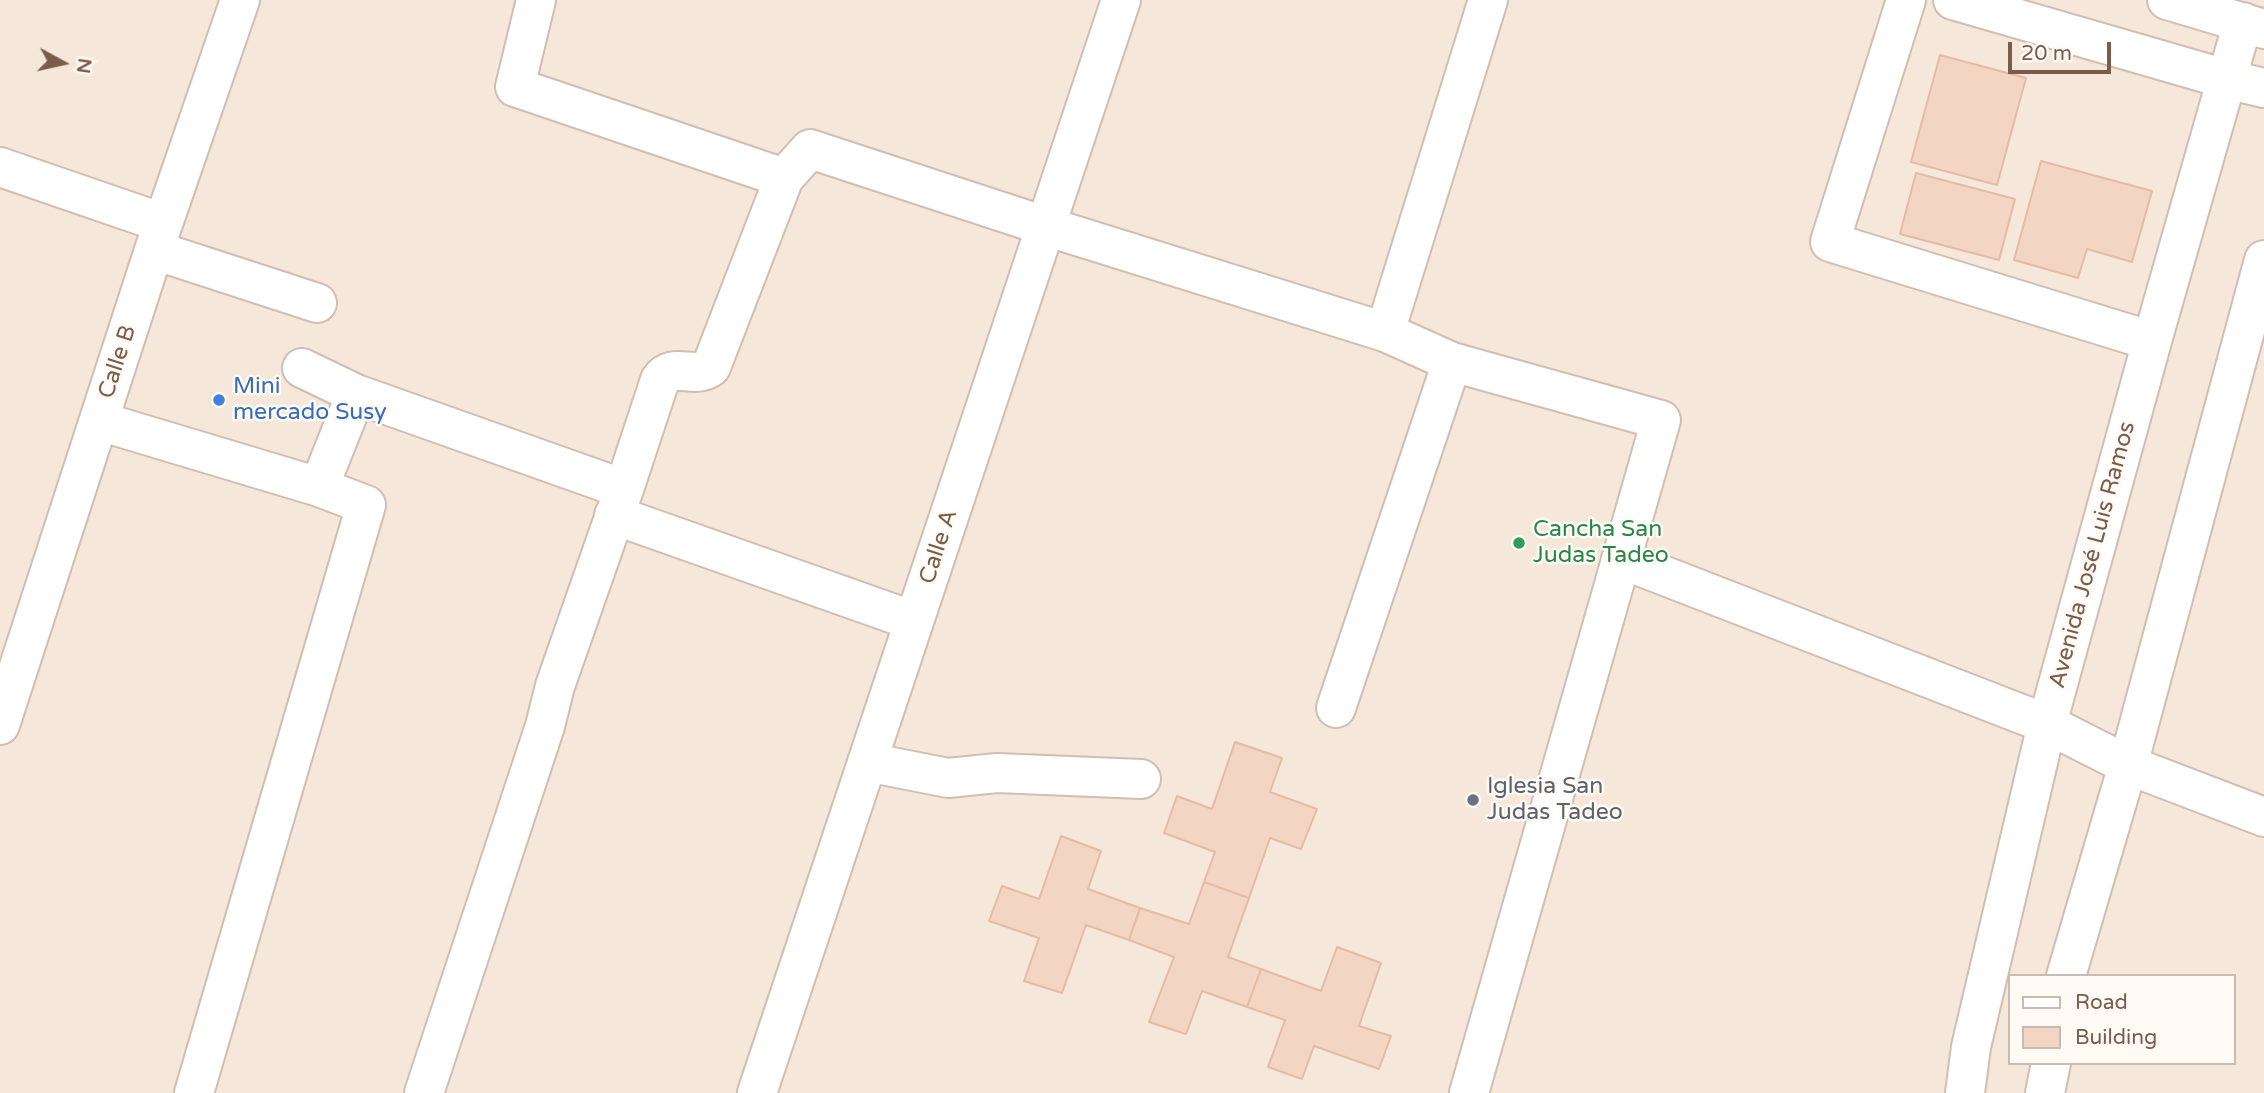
<!DOCTYPE html>
<html>
<head>
<meta charset="utf-8">
<style>
	body { margin:0 }
	#map { position:relative; width:2264px; height:1093px; overflow:hidden; background:#fdf6ec; font-family:"Varela Round",sans-serif }
	canvas { display:block }
	.legend { position:absolute; left:2008px; top:974px; width:228px; height:91px; box-sizing:border-box; background:#fffaf3; border:2px solid #cabbb1; margin:0; padding:9px 12px; list-style:none; font-size:21px; color:#7a5c4d }
	.legend li { display:flex; align-items:center; gap:14px; height:35px }
	.legend b { width:35px; border:2px solid #cabbb1 }
	.north { position:absolute; left:28px; top:28px; width:70px; height:70px; -webkit-text-stroke:5px #fffaf3; paint-order:stroke; rotate:98deg; font-size:19px; font-weight:700; line-height:28px; text-align:center; color:#7a5c4d }
	.north::after { content:''; display:block; margin:auto; width:24px; height:32px; background:#7a5c4d; clip-path:polygon(50% 0,100% 100%,50% 72%,0 100%) }
	.scale { position:absolute; left:2008px; top:42px; width:103px; height:32px; box-sizing:border-box; border:4px solid #7a5c4d; border-top:0; padding-left:9px; font-size:21px; line-height:24px; white-space:nowrap; color:#7a5c4d; -webkit-text-stroke:5px #fffaf3; paint-order:stroke }
</style>
</head>
<body>
<div id="map">
<canvas width="2264" height="1093"></canvas>
<ul class="legend">
<li><b style="height:9px;background:#fff"></b>Road</li>
<li><b style="height:19px;background:#f3d5c3"></b>Building</li>
</ul>
<div class="north">N</div>
<div class="scale">20 m</div>
</div>
<script>
const ctx = document.querySelector('canvas').getContext('2d');
ctx.lineJoin = 'round';
function fillPath(path, color) {
  ctx.fillStyle = color;
  ctx.fill(path, 'evenodd');
}
function stroke(path, color, width, dash) {
  ctx.strokeStyle = color;
  ctx.lineWidth = width;
  ctx.lineCap = dash ? 'butt' : 'round';
  ctx.setLineDash(dash || []);
  ctx.stroke(path);
}
function write(font, color, halo, rows, align = 'center') {
  ctx.font = font + ' "Varela Round",sans-serif';
  ctx.lineWidth = 5;
  ctx.setLineDash([]);
  ctx.textBaseline = 'middle';
  ctx.strokeStyle = halo;
  ctx.fillStyle = color;
  for (const [text, x, y, turn = 0] of rows) {
    ctx.save();
    ctx.translate(x, y);
    ctx.rotate((+turn || 0) * Math.PI / 180);
    ctx.textAlign = isNaN(turn) ? turn : align;
    if (halo) ctx.strokeText(text, 0, 0);
    ctx.fillText(text, 0, 0);
    ctx.restore();
  }
}
fillPath(new Path2D(`
	M0,0H2264V1093H0ZM2010,976H2234V1063H2010Z`), '#f5e8da');
const building = new Path2D(`
	M1940,55L2026,78L1997,185L1911,162Z
	M2041,161L2152,191L2132,262L2087,249L2078,278L2014,260Z
	M1916,173L2015,199L1999,260L1900,234Z
	M1235,742L1282,758L1270,792L1317,809L1301,849L1270,838L1249,898L1204,882L1215,852L1164,833L1177,796L1212,809Z
	M1061,836L1101,851L1088,889L1140,908L1129,940L1086,925L1062,993L1024,981L1039,938L989,921L1002,886L1039,899Z
	M1204,882L1249,898L1228,957L1261,969L1247,1007L1202,991L1186,1034L1149,1022L1174,957L1129,940L1140,908L1189,924Z
	M1337,947L1381,963L1359,1026L1391,1036L1379,1069L1314,1046L1302,1079L1268,1067L1285,1020L1247,1007L1261,969L1321,991Z`);
fillPath(building, '#f3d5c3');
stroke(building, '#e6bba3', 2);
const minor = new Path2D(`
	M536,0L515,87L784,178
	M1906,0L1830,242L2152,341
	M1953,0L2226,79L2264,88
	M2167,0L2264,29
	M0,167L163,223
	M154,250L317,303
	M1385,332L1488,0
	M302,368L356,394L624,489L660,380C672,361 694,380 711,367L784,178L810,149L1045,226L1385,332L1452,362L1661,420L1469,1093
	M99,421L319,487L366,505L194,1093
	M319,487L356,394
	M614,515L914,621
	M1621,559L2047,724L2128,765L2264,817
	M1336,708L1452,362
	M0,725L154,250L240,0
	M867,762L948,778L997,773L1141,779
	M2066,976L2128,765L2264,260
	M424,1093L545,726L555,686L624,489
	M757,1093L1121,0
	M1965,1093L1971,1047L2047,724L2152,341L2243,22
	M2045,1093L2051,1063`);
stroke(minor, '#d1beb0', 42);
stroke(minor, '#fff', 38);
for (const [x, y, r, color] of [
	[219,400,7,"#3f7fe0"],
	[1519,543,7,"#2e9e5b"],
	[1473,800,7,"#6b7280"]
]) {
  const dot = new Path2D();
  dot.arc(x, y, r, 0, 2 * Math.PI);
  ctx.fillStyle = color;
  ctx.fill(dot);
  stroke(dot, '#fffaf3', 2.5);
}
write('23px', '#7a5c4d', '#fffaf3', [
	["Calle B",118,362,-72],
	["Calle A",939,547,-72],
	["Avenida José Luis Ramos",2093,555,-75]
]);
write('23px', '#366cbe', '#fffaf3', [
	["Mini",233,387],
	["mercado Susy",233,413]
], 'left');
write('23px', '#27864d', '#fffaf3', [
	["Cancha San",1533,530],
	["Judas Tadeo",1533,556]
], 'left');
write('23px', '#5b616d', '#fffaf3', [
	["Iglesia San",1487,787],
	["Judas Tadeo",1487,813]
], 'left');
</script>
</body>
</html>
